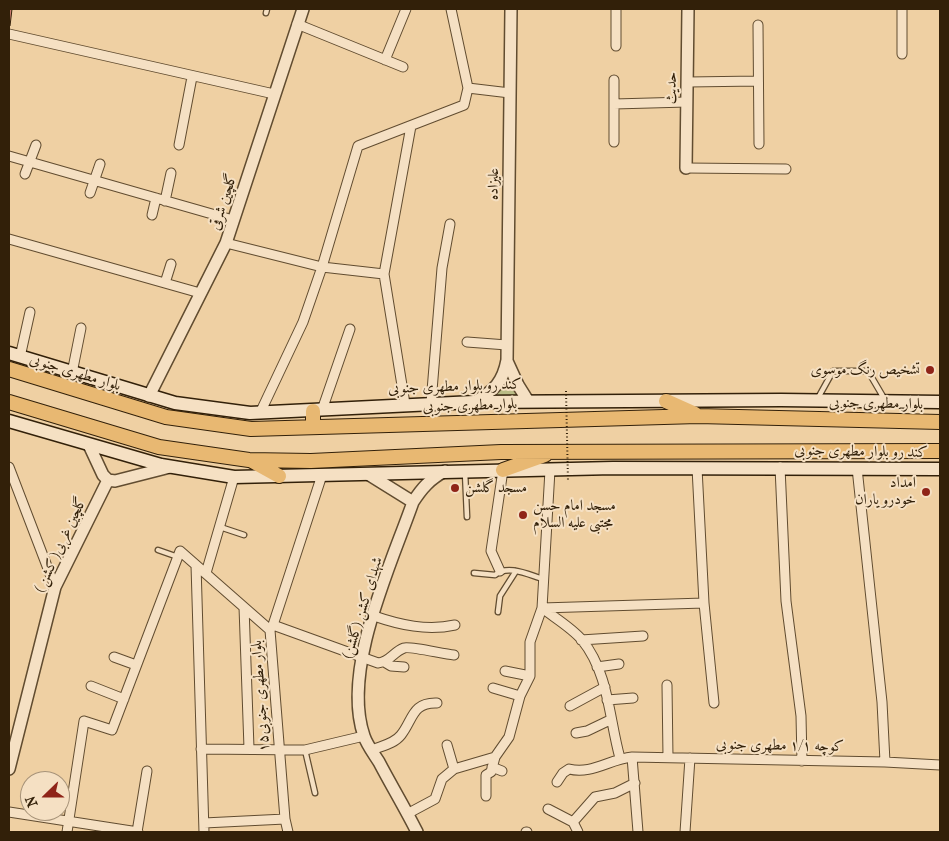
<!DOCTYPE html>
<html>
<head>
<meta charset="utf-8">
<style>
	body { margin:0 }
	#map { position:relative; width:949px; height:841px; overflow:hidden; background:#efd0a3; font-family:"IM FELL French Canon",serif }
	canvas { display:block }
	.frame { position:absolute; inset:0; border:10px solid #322009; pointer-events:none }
	.north { position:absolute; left:20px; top:771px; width:50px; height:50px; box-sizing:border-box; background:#f5e0c3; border:1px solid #a79379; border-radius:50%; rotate:248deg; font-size:14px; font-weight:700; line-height:20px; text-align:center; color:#322009 }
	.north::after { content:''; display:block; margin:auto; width:18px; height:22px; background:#8f2418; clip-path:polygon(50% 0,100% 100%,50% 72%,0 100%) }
</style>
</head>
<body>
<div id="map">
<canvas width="949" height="841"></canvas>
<div class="frame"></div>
<div class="north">N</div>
</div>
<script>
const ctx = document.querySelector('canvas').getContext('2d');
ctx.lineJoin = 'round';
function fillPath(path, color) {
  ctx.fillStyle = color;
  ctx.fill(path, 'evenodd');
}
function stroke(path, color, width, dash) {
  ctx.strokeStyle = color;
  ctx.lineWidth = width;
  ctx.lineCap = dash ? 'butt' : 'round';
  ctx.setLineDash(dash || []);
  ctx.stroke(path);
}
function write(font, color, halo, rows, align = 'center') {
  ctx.font = font + ' "IM FELL French Canon",Amiri,serif';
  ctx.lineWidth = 4;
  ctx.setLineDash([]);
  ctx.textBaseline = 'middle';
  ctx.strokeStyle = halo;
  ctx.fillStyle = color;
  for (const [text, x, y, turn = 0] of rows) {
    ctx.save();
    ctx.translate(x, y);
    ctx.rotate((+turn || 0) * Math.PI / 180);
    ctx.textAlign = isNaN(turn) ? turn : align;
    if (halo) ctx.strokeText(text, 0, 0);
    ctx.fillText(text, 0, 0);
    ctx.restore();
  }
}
fillPath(new Path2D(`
	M508,376L522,399L493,398Z`), '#b9bb85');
const building = new Path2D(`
	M9,9H12L10,26L9,25Z`);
fillPath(building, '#cb7c6f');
stroke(building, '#322009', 1);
const service = new Path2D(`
	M266,13L267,9
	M818,398L833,371H868L885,400
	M465,472L467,517
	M220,527L244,535
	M158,550L178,557
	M474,573L495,575C508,564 529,575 543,579
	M498,612L500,596L516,571
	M305,750L315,793`);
const minor = new Path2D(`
	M902,9V54
	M297,24L403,67
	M758,25L759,144
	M9,34L274,94
	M616,46V9
	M385,60L406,9
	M688,82L758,81
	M468,88L510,93
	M614,104L687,102
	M614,142V80
	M179,145L192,77
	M9,156L233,220
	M686,168L786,169
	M25,174L36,145
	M90,193L100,164
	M165,201L171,173
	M152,215L156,198
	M9,239L200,293
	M226,243L322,267L384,274
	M165,283L171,264
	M467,342L507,345
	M20,357L30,312
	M72,373L81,328
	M431,403L442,268L450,224
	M405,404L384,274L411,126
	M322,410L350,329
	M260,413L303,322L322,267L358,146L464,105L468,88L451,9
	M9,467L55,587
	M780,467L786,601L801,716L802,761
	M697,468L704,603L714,703
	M857,468L882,702L885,762
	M196,565L204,832
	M500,571L491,551L503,470
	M206,573L234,477
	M244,607L249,748
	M542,608C555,618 572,628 582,640C609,673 609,719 620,758
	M542,608L704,603
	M374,616C400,625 427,631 455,625
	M273,625L378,663C390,662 393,652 404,648C410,646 443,654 454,655
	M581,640L643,636
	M114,657L136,665
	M386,663L391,666L404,667
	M597,667L619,664
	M505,671L530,676
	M667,685L668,757
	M91,686L124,699
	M493,688L520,696
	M607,700L633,698
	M570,706L605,687
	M576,733L587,731L610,720
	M447,745L454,769
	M201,749L305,750L364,736
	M372,750C381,746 394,744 401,735C413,720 412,702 437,703
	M632,757L638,832
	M492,767L502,771
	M557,782L563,773L569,769C591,775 610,759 632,757L885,762L940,765
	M486,796V775L491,772L495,757L509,737L520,696L530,676V642L542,608L550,470
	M548,809L573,822
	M9,812L138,832
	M407,814L435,799L442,779L454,769L495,757
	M204,823L285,819
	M67,832L84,721L112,730L180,551L270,630
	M137,832L147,771
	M288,832L285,819L270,630L273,625L322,475
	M526,832H527
	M578,832L573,822L595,797L615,793L635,783
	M685,832L690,758`);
const tertiary = new Path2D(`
	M686,168L688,9
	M507,361L518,385L528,401
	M149,396L226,243L303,9
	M474,402C494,391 503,382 507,360L511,9
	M89,445L103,475L108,480L115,481L170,467
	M368,474L413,502
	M9,769L55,587L108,480
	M417,832C405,808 391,785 379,762C374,754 367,745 364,736C341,670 391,565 413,502C422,488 430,479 445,471`);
const secondary = new Path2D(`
	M9,353L175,403L250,413L474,402L781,400L940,402
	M9,421L161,465L234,477L613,468L940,469`);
const primary = new Path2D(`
	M9,369L166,417L251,429L698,416L940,422
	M666,401L695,414
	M9,402L159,447L249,460L311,461L501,452L940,451
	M313,411V427
	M252,461L279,476
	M503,470L545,455`);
stroke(service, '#614c30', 7);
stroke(minor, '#614c30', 11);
stroke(tertiary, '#614c30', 14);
stroke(secondary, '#322009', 15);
stroke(primary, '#322009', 16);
stroke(service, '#f5e0c3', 4.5);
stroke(minor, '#f5e0c3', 9);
stroke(tertiary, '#f5e0c3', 11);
stroke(secondary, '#f5e0c3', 12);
stroke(primary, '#e8b872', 14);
stroke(new Path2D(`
	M566,391L568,481`), '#322009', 2, [1, 2.5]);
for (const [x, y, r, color] of [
	[930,370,5,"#8f2418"],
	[455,488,5,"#8f2418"],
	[926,492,5,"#8f2418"],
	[523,515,5,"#8f2418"]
]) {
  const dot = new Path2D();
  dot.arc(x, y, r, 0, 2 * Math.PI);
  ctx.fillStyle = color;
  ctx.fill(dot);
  stroke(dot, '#f5e0c3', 2);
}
write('15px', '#322009', '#f5e0c3', [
	["حدیث",672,88,-89],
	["علیزاده",494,184,-89],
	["گلچین شرقی",224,202,-72],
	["بلوار مطهری جنوبی",75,373,17],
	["کند رو بلوار مطهری جنوبی",455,387,-2],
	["بلوار مطهری جنوبی",876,404,1],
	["بلوار مطهری جنوبی",470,406,-2],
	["کند رو بلوار مطهری جنوبی",861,452,1],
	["گلچین غربی( کشن )",61,545,-65],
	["شهدای کشن (گلشن)",363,608,-73],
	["بلوار مطهری جنوبی۱۵",261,696,-94],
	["کوچه ۱/۱ مطهری جنوبی",780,746,1]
]);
write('15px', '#322009', '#f5e0c3', [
	["تشخیص رنگ موسوی",920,370],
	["امداد",916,483],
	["خودرو یاران",916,500],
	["مسجد گلشن",465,488,"left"],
	["مسجد امام حسن",533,506,"left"],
	["مجتبی علیه السلام",533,523,"left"]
], 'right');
</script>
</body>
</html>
